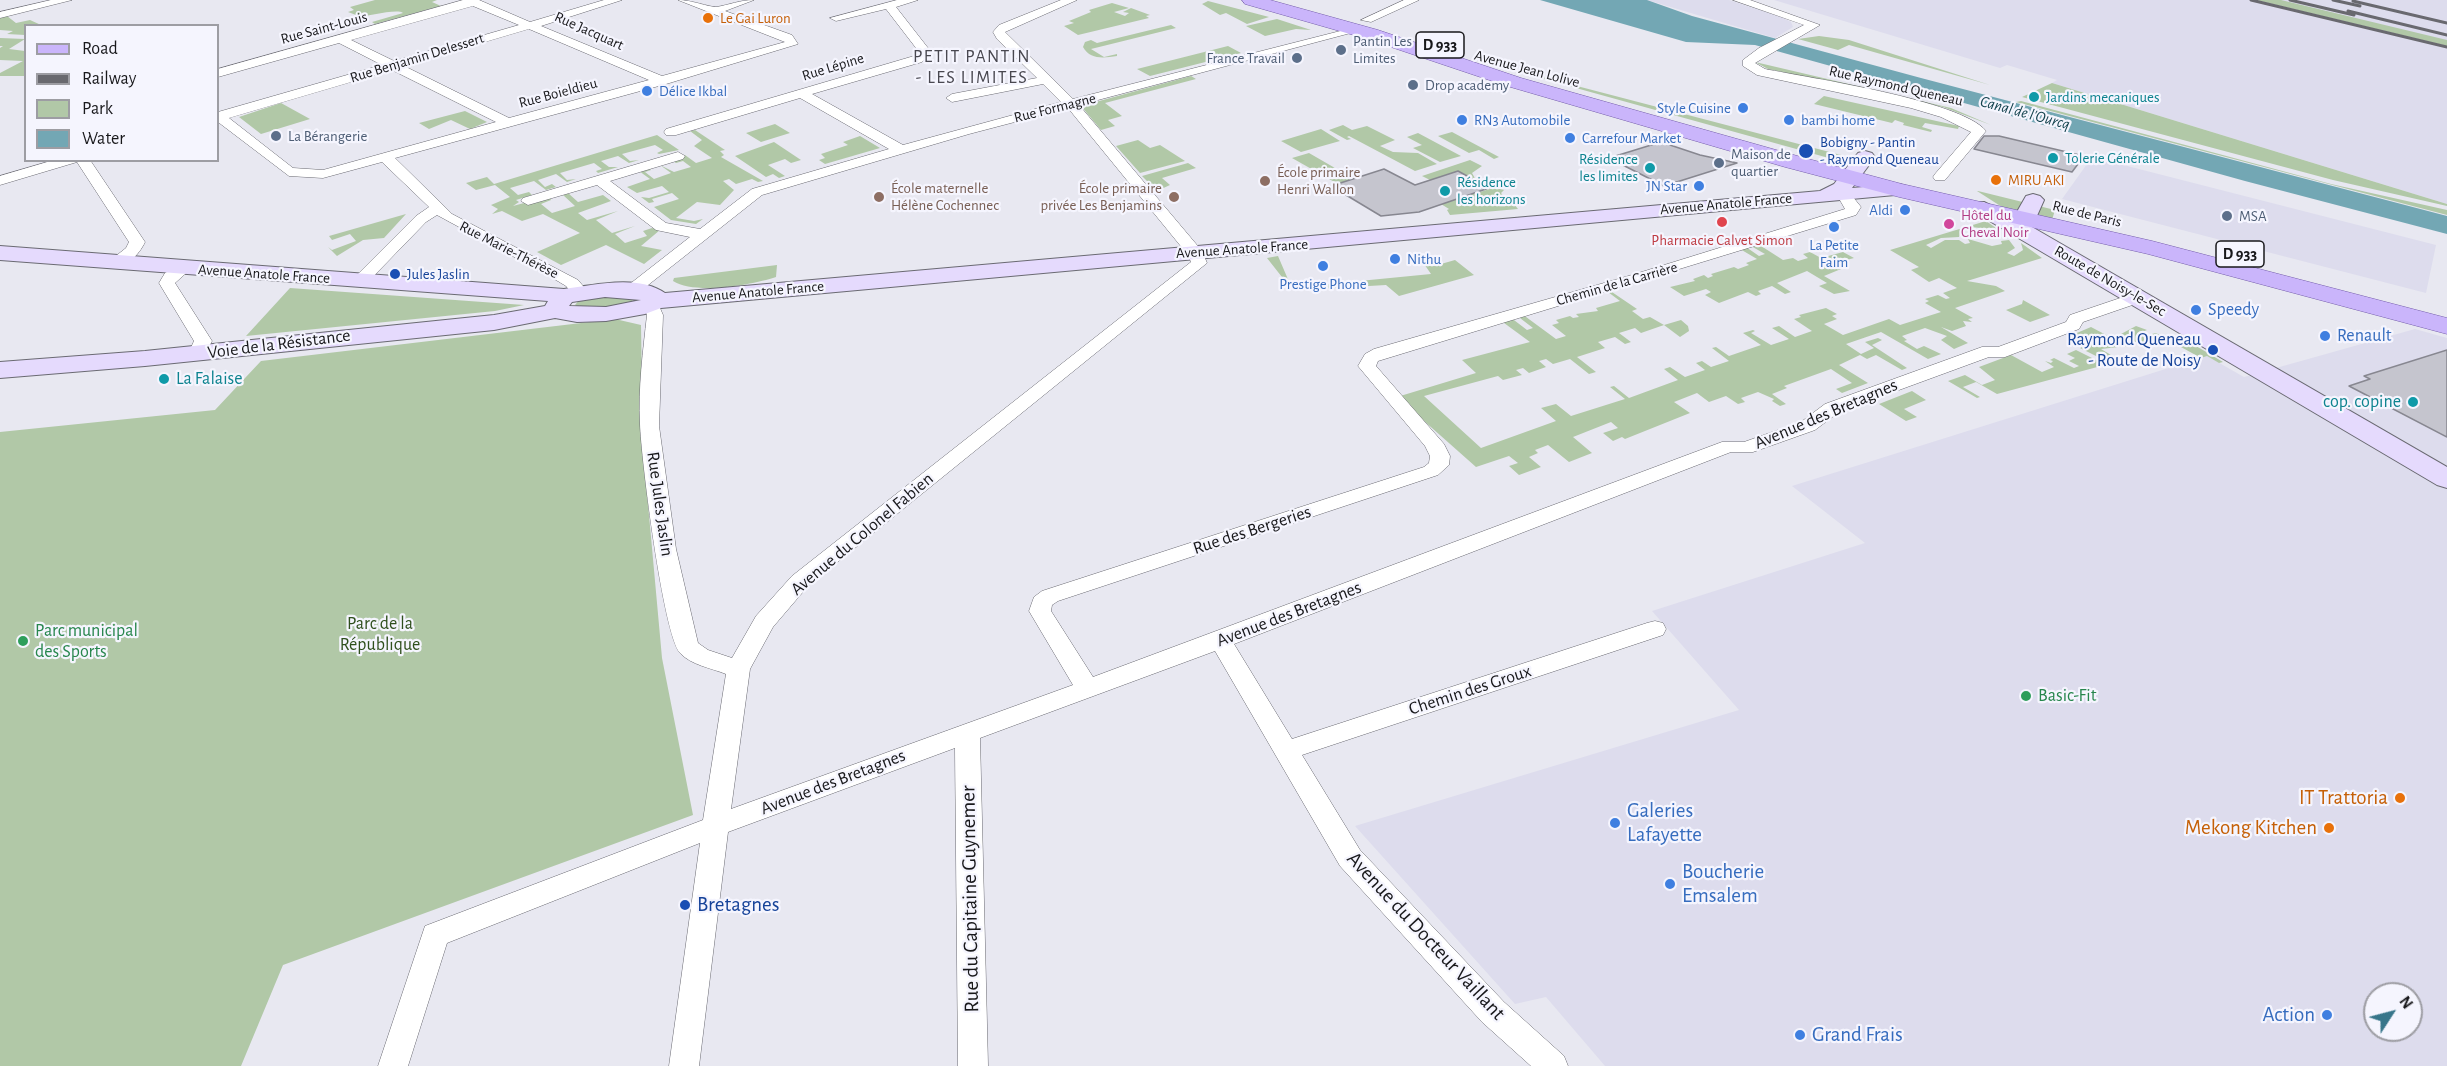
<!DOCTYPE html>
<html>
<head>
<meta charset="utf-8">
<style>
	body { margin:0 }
	#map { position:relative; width:2447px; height:1066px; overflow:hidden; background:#e8e8f1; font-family:"Alegreya Sans",sans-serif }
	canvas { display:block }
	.legend { position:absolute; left:24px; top:24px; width:195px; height:138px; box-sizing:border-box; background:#f5f5fe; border:2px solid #9d9da3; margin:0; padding:8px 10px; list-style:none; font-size:18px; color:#18181b }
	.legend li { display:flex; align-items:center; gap:12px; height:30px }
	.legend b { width:30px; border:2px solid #9d9da3 }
	.north { position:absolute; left:2363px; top:982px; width:60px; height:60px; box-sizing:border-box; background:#f5f5fe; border:2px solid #9d9da3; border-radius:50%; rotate:54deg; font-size:16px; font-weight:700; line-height:24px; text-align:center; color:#18181b }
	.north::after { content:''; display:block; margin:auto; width:21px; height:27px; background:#37758a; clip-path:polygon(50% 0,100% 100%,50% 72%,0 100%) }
</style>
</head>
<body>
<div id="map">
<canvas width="2447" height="1066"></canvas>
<ul class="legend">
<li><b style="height:8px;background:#cab5fb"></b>Road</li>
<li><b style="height:8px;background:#69696f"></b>Railway</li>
<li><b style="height:16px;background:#b1c8a7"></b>Park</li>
<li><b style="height:16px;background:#73a7b4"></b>Water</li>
</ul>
<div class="north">N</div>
</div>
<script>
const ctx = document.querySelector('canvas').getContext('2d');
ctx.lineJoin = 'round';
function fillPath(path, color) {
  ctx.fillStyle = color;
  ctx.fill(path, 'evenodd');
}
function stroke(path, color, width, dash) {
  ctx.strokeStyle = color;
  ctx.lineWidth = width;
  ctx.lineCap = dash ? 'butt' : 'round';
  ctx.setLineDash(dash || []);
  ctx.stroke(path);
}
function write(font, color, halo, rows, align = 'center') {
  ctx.font = font + ' "Alegreya Sans",sans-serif';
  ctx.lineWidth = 4.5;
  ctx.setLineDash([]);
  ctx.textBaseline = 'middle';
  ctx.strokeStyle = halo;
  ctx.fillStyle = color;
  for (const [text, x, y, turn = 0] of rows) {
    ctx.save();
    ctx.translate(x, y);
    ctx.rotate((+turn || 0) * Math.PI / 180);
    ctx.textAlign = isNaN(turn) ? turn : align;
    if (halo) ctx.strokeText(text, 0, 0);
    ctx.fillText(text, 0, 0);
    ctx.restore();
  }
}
fillPath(new Path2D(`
	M1647,0H1729L1781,17L1791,22L1793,27L1775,38Z
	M1774,0H2447V204L2052,83L2057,80L2007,65L2000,68Z
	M2092,157L2436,245L2426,293L2062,199Z
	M2415,329L2447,338V1066H1605L1546,997L1515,1004L1355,826L1739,710L1652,611L1865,543L1792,486L2207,356L2244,377ZM2375,994H2411V1030H2375Z`), '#dddced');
fillPath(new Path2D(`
	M375,0H437L432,2L441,6L375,24L372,22L403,13C397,8 367,17 355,17L356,15L348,12L354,10L350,7Z
	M2256,0H2281L2447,40V46Z
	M1208,1L1269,17L1247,24L1226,13L1220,15L1202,4Z
	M1112,3L1129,8L1114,12L1125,16L1129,13L1123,12L1131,8L1150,15L1146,16L1149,18L1078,35L1064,26L1074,23L1069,21L1091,12L1089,10Z
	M7,16L16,23L30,20L41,25L26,26L25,35L7,34L13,31L0,30V18Z
	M1277,19L1311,30L1296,29L1265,36L1246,26Z
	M1171,25L1176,28L1091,49L1104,57L1117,54V56C1104,58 1090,60 1083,47L1085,42L1091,40L1097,43Z
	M1819,36L1849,40L1990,85L1849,45L1838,50L1798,39Z
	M0,38L25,39L9,49L25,51V76H0V73L23,61L0,60V48L3,46H0Z
	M1228,46L1241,53L1150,76L1137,69Z
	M1755,62L1951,108L1991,125L1943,107L1768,69Z
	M1531,74L1841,155L1836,160L1529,75Z
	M1191,76L1196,79L1105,103L1122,116L1108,120L1115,126L1101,130L1081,106Z
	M2052,83L2447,204V206L2333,180L2022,97Z
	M1824,96L1959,126L1958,129L1925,123L1922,127L1932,130L1931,132L1903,125L1904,123L1895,120L1892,123L1814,104Z
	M2021,101L2331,184L2447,210V215L2016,102Z
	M281,103L310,119L261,134L239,117Z
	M465,111L487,122L470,129L451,120L429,129L419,123Z
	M775,124L790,133L761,142L746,133Z
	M1343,125L1352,130L1367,126L1395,140L1380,146L1393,152L1418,153L1437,164L1415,171L1349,136L1347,137L1351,139L1347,140L1329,130Z
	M1321,129L1340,141L1301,152L1281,141Z
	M695,130L725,150L720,151L724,155L721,157L763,181L758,182L752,179L736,184L729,179L723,181L734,190L720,205L697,202L676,218L694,221L703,219L696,224L671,220L654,207L679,199L672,193L652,199L654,202L649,203L641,197L649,198L669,192L662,186L637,193L627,187L650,179L639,171L648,167L651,170L645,172L654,179L671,173L660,165L674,172L691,167L683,161L676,163L671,160L685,155L696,163L712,158L694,146L702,140L690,131Z
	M1452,132L1499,157L1494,159L1479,150L1469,153L1438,136Z
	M1418,133L1461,156L1440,162L1413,148L1422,145L1407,137Z
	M657,135L679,150L659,154L657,153L663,150L655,145L622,154L630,161L639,160L629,163L618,156L601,161L609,167H618L598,173L596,171L602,169L594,163L560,173L567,180L576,179L567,182L556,174L538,180L545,187L552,184L556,187L546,190L534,181L510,188L518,195L529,192L532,195L516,200L519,202L513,206L550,196L551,200L541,204L552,213L575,206L563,195L568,193L578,202L603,195L611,201L578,213L587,220L618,211L596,220L612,233L635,226L615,234L625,243L647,236L643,231L652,228L660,230L641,246L662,250L644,264L606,245L561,265L537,252L580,233L543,214L522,221L502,211L492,214L498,209L491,205L510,197L495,185L476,190L466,183L487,177L494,184Z
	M860,136L880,148L825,164L819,160L825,158L821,154L848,145L843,142Z
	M1138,140L1150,148L1160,145L1185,161L1140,173L1116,146Z
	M774,142L801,160L791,163L785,159L768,165L785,176L779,178L773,174L766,177L735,156Z
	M1309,153L1354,179L1338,184L1292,158Z
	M1470,160L1482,166L1472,173L1476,180L1458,171L1430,180L1422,176Z
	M1188,163L1196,168L1162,178L1170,185L1157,191L1142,176Z
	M1496,187L1504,190L1501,193L1505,198H1509L1518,209L1450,215L1447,210L1449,209L1441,204Z
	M1977,191H1978L2055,210L2052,220L2002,207Z
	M406,214L384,238L363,240L337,256L328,247L332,250L356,241L350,234L332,240L329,236Z
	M1986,221L1999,230L1971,227L1960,232L1959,237L1941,238L1926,245L1931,248L1945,240H1959L1965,244L1970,243L1968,239L1992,246L2002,244L2001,241L2009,240L2015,248L2007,253L2014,256L2023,250L2021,243L2042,258L1967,281L1996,286L2005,291L1955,308L1973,318L1968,319L1972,322L1963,321L1966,326L1952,331L1941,327L1968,343L1954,349L1941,340L1947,336L1925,328L1902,336L1907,340L1904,341L1917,349L1924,346L1941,354L1928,359L1881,332L1846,344L1861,354L1874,348L1865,342L1878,338L1882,340L1872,345L1907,368L1902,370L1876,355L1867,359L1860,355L1839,365L1868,383L1842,393L1836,389L1852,383L1831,369L1784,386L1787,388L1772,394L1786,404L1780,406L1772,401L1774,399L1758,392L1741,398L1745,402L1738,404L1726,396L1709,402L1697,393L1674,402L1690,413L1625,439L1622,437L1613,441L1603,433L1618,428L1611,422L1573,437L1592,453L1569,462L1548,445L1535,450L1538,453L1529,457L1541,467L1519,475L1509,466L1518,463L1509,456L1476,467L1397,397L1476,373L1462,360L1530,342L1500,320L1510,317L1527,330L1533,328L1516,315L1522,314L1556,339L1566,336L1552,325L1559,323L1556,320L1570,316L1573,318L1579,317L1576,314L1598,311L1596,308L1620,301L1604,289L1606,288L1637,309L1632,311L1643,319L1650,317L1664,325L1681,320L1688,326L1689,331L1680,337L1664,325L1641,333L1635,328L1619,333L1631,342L1625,344L1615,337L1598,342L1605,348L1577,357L1596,372L1589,374L1570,359L1553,364L1546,359L1539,361L1546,367L1529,373L1523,368L1516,370L1522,375L1503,380L1498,376L1424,396L1481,448L1556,421L1541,408L1556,404L1571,416L1625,399L1610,387L1614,386L1629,398L1678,380L1664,369L1670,367L1685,377L1705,370L1696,363L1702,361L1711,367L1729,361L1712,348L1716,347L1729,356L1761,345L1743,333L1753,330L1755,331L1751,333L1771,345L1789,339L1772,328L1779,326L1795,337L1812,331L1794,319L1801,317L1799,315L1826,308L1837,314L1832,316L1837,319L1824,324L1843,335L1889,319L1900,325L1941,312L1925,303L1929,301L1925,299L1938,295L1946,299L1950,298L1943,293L1957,288L1939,278L1929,282L1911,270L1919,267L1890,250Z
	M1758,244L1783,260L1793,258L1798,261L1808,258L1803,254L1810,252L1821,258L1843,252L1854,258L1835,263L1841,269L1824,276L1850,291L1834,294L1819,286L1827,283L1807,271L1777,283L1791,292L1785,294L1772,286L1758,291L1761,294L1756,296L1748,292L1719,303L1705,295L1711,292L1706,289L1684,296L1670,287L1695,281L1693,279L1704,275L1708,278L1713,276L1711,274L1734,267L1738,269L1749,265L1746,263L1757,259L1740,249L1746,247L1759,256L1765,254L1751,246Z
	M1422,254L1434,266L1455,260L1474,275L1399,296L1386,285L1300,290L1289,286L1267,258L1278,256L1290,284L1298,287L1431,274L1418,255Z
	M777,265L776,277C752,285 695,295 673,281L674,278Z
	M290,288L524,305L495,311L246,336Z
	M591,295L632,298L633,300C623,309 587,313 575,305L580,299Z
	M2023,300L2050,315L2030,322L2006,310L2022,304Z
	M615,319L641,325L643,449L662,658L693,815L283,965L241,1066H0V432L215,410L261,361Z
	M2136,326L2147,330L2142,332L2148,335L2156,333L2170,341L2181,337L2223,362L2219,363L2207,356L2201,358L2170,341L2145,347L2121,334Z
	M2091,327L2127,346L2101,349L2116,358L2101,366L1997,394L1976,382L1963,387L1980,397L1977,398L1948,381L1965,375L1982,385L1995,380L1979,367L2011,355L2042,372L2054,367L2045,361L2051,363L2053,361L2050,360L2054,358L2074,368L2079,366L2069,361L2075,358L2067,354L2076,350L2098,361L2102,359L2080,348L2090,344L2072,335Z
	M1912,391L1926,400L1904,409L1917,417L1906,421L1879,404Z`), '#b1c8a7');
fillPath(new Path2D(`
	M1540,0H1647L1692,16L1921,78L2447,216V234L2245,181L1755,45L1686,42Z`), '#73a7b4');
const building = new Path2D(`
	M1984,136H1999L2084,156L2072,172L1974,149Z
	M1661,142L1700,155L1737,163L1664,186L1609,158Z
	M1384,169L1415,185L1458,171L1489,188L1419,212L1381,216L1331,186Z
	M2447,350V437L2349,386L2370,379L2364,376Z`);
fillPath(building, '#c5c5ce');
stroke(building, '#878790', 1.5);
const street = new Path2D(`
	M51,0H72L0,18V12Z
	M463,0H479L530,22L604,0H622L541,26L662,76L785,42L678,0C691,0 709,7 716,7C729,5 740,0 754,0L725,11L792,35L798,44L666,84L395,158L452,214L578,280L588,292L586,296H574L566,286L551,277L437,215L426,222L366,284H354L352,281L354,278L416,216L429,207L382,162L323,178L289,176L218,122V112L382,65L339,43L218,77V69ZM473,6L519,25L394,61L351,40ZM529,29L649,80L509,118L404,66ZM392,70L496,122L323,170L293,168L229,118Z
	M897,0H918L896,7L928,48V56L922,62L812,94L903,145L1061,102L1043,84L952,102L946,98L952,94L1037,78L997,39L993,32L999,25L1061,0H1077L1005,32L1073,99L1356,27L1362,30L1079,105L1202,251L1207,263L808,586L773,627L750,669L731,809L1073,685L1029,611L1034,597L1042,591L1424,467L1429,463L1430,456L1425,446L1358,366L1365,354L1374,349L1632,275L1845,209L1837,195L1839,192H1849L1861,207L1856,215L1378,361L1376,366L1444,444L1450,456L1449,465L1438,475L1058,601L1052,605L1051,611L1093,677L1722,442H1744L1801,422L1825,404L1982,347H1998L2066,322L2070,315L2138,292L2146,297L2144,301L2083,322L2079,329L2005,357H1989L1839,412L1815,430L1753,452H1731L1234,644L1292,739L1647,623L1655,621L1663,623L1666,629L1663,635L1302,755L1360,850L1504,1002L1564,1056L1568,1066H1531L1482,1022L1340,866L1215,651L980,738L988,1066H958L955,748L728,832L699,1066H669L700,843L447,943L408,1066H378L425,926L703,820L726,674C711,668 691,665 680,653C663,634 641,457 640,424C638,388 643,351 647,315L643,305L645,301H657L663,315L659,426L676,549L698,643L708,650L732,658L756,616L792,576L1191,262L1188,255L1068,108L969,134L762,195L638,293H626L624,290L626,287L690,237L656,230L597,185L528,205L521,201L523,198L678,152L685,156L683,159L610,181L666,223L700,229L752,189L889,149L800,98L676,135H666L664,132L666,129L914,56L918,52L916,48L886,9L836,21L830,18Z
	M1404,0H1419L1371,22L1361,20Z
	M1733,0H1750L1820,25L1755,63L1765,69C1809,78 1961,100 1986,131L1945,180H1935L1933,177L1935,174L1971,132L1941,117L1911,108L1757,75L1743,66V60L1759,48L1804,25Z
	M54,160H90L145,242C139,255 125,270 109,266L107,263L126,248L129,242L77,162L0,185V176Z
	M185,262L193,267L175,283L212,341L203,358L197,359L188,354L194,341L159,283L165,273Z`);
const secondary = new Path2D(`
	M1865,151L1872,153L1875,157L1852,188L1899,184L1906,186L1909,190L1906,194L661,308L645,314L606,321L577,322L555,318L494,330L145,366L0,378V362L145,351L494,315L545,306L548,301L0,260V246L564,289C594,285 638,274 665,293L1820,191L1834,184L1858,153ZM605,297L641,300L606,307L569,306L572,302Z
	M2033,194L2040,196L2044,200L2032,227L2447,467V488L2437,485L1976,213L1973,208L1976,203L1984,202L2014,217L2026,196Z`);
const primary = new Path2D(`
	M1242,0H1270L1378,30L1521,78L1801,157L1902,184L2152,241L2447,318V334L2148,254L1899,197L1785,167L1507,86L1364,38L1245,4Z`);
stroke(street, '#6a6a72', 1);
stroke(secondary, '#6a6a72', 2);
stroke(primary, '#755eab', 1);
fillPath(street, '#fff');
fillPath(secondary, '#e5dafd');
fillPath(primary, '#cab5fb');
stroke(new Path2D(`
	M2251,0L2447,47
	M2290,0L2354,15
	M2333,0L2360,6
	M2353,1L2447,23
	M2348,11L2447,35`), '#69696f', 3);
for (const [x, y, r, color] of [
	[708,18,6,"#e8710a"],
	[1341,50,6,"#5c6f8a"],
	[1297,58,6,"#5c6f8a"],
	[1413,85,6,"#5c6f8a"],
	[647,91,6,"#3f7fe0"],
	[2034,97,6,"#0f9aa8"],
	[1743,108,6,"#3f7fe0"],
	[1462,120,6,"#3f7fe0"],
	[1789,120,6,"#3f7fe0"],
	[276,136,6,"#5c6f8a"],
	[1570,138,6,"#3f7fe0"],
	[1806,151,8,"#1a4fb4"],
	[2053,158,6,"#0f9aa8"],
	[1719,163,6,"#5c6f8a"],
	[1650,168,6,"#0f9aa8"],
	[1996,180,6,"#e8710a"],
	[1265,181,6,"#8d6e63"],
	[1699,186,6,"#3f7fe0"],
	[1445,191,6,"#0f9aa8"],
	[879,197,6,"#8d6e63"],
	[1174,197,6,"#8d6e63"],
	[1905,210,6,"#3f7fe0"],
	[2227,216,6,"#5c6f8a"],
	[1722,222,6,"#e0444e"],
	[1949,224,6,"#d1479c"],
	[1834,227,6,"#3f7fe0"],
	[1395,259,6,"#3f7fe0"],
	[1323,266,6,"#3f7fe0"],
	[395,274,6,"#1a4fb4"],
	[2196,310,6,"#3f7fe0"],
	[2325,336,6,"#3f7fe0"],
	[2213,350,6,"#1a4fb4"],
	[164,379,6,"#0f9aa8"],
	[2413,402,6,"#0f9aa8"],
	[23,641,6,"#2e9e5b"],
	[2026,696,6,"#2e9e5b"],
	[2400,798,6,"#e8710a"],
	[1615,823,6,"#3f7fe0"],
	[2329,828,6,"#e8710a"],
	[1670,884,6,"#3f7fe0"],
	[685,905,6,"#1a4fb4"],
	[2327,1015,6,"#3f7fe0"],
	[1800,1035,6,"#3f7fe0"]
]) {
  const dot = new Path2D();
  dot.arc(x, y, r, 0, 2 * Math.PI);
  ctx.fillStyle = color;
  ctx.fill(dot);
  stroke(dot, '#f5f5fe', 2);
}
write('15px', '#c56008', '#f5f5fe', [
	["Le Gai Luron",720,18],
	["MIRU AKI",2008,180]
], 'left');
write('15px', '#18181b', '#f5f5fe', [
	["Rue Saint-Louis",324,28,-15],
	["Rue Jacquart",589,31,24],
	["Rue Benjamin Delessert",417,58,-17],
	["Rue Lépine",833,67,-17],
	["Avenue Jean Lolive",1527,69,15],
	["Rue Raymond Queneau",1896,86,13],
	["Rue Boieldieu",558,93,-15],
	["Rue Formagne",1055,108,-14],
	["Avenue Anatole France",1726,204,-5],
	["Rue de Paris",2087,214,14],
	["Avenue Anatole France",1242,249,-4],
	["Rue Marie-Thérèse",509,250,27],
	["Avenue Anatole France",264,274,4],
	["Route de Noisy-le-Sec",2110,281,30],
	["Chemin de la Carrière",1617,284,-16],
	["Avenue Anatole France",758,292,-5]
]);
write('15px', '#4e5e75', '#f5f5fe', [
	["Pantin Les",1353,41],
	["Limites",1353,58],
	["France Travail",1285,58,"right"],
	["Drop academy",1425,85],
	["La Bérangerie",288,136],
	["Maison de",1731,154],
	["quartier",1731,171],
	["MSA",2239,216]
], 'left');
write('15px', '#366cbe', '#f5f5fe', [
	["Délice Ikbal",659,91],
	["Style Cuisine",1731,108,"right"],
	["RN3 Automobile",1474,120],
	["bambi home",1801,120],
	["Carrefour Market",1582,138],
	["JN Star",1687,186,"right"],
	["Aldi",1893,210,"right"],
	["La Petite",1834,245,"center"],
	["Faim",1834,262,"center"],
	["Nithu",1407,259],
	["Prestige Phone",1323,284,"center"]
], 'left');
write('15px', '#0d838f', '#f5f5fe', [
	["Jardins mecaniques",2046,97],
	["Tolerie Générale",2065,158],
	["Résidence",1638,159,"right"],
	["les limites",1638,176,"right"],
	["Résidence",1457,182],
	["les horizons",1457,199]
], 'left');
write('15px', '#164399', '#f5f5fe', [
	["Bobigny - Pantin",1820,142],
	["- Raymond Queneau",1820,159],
	["Jules Jaslin",407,274]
], 'left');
write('15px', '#785e54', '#f5f5fe', [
	["École primaire",1277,172],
	["Henri Wallon",1277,189],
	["École maternelle",891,188],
	["Hélène Cochennec",891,205],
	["École primaire",1162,188,"right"],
	["privée Les Benjamins",1162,205,"right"]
], 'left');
write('15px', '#b23c85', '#f5f5fe', [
	["Hôtel du",1961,215],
	["Cheval Noir",1961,232]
], 'left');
write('15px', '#be3a42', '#f5f5fe', [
	["Pharmacie Calvet Simon",1722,240]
]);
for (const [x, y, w] of [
	[1440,45,48],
	[2240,254,48]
]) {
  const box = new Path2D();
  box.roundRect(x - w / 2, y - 13, w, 26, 4.5);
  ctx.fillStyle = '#f5f5fe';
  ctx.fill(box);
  stroke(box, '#18181b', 1.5);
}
write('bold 16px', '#18181b', null, [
	["D 933",1440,45],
	["D 933",2240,254]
]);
write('italic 16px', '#14434e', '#f5f5fe', [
	["Canal de l'Ourcq",2025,113,15]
]);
ctx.letterSpacing = '1.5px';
write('18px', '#494850', '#f5f5fe', [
	["PETIT PANTIN",972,57],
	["- LES LIMITES",972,78]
]);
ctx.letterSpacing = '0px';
write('18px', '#366cbe', '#f5f5fe', [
	["Speedy",2208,310],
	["Renault",2337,336]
], 'left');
write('18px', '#164399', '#f5f5fe', [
	["Raymond Queneau",2201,340],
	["- Route de Noisy",2201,361]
], 'right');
write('18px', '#18181b', '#f5f5fe', [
	["Voie de la Résistance",279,344,-7],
	["Avenue des Bretagnes",1826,414,-23],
	["Rue Jules Jaslin",660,504,82],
	["Rue des Bergeries",1252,530,-18],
	["Avenue du Colonel Fabien",862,534,-40],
	["Avenue des Bretagnes",1289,614,-21],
	["Chemin des Groux",1470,690,-18],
	["Avenue des Bretagnes",833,782,-21]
]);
write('18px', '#0d838f', '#f5f5fe', [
	["La Falaise",176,379],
	["cop. copine",2401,402,"right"]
], 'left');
write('18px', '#2e4f1c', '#f5f5fe', [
	["Parc de la",380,624],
	["République",380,645]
]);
write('18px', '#27864d', '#f5f5fe', [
	["Parc municipal",35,631],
	["des Sports",35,652],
	["Basic-Fit",2038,696]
], 'left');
write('21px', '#c56008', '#f5f5fe', [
	["IT Trattoria",2388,798],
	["Mekong Kitchen",2317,828]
], 'right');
write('21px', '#366cbe', '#f5f5fe', [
	["Galeries",1627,811],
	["Lafayette",1627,835],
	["Boucherie",1682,872],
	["Emsalem",1682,896],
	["Action",2315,1015,"right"],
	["Grand Frais",1812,1035]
], 'left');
write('21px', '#18181b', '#f5f5fe', [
	["Rue du Capitaine Guynemer",970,899,-91],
	["Avenue du Docteur Vaillant",1426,936,47]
]);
write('21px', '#164399', '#f5f5fe', [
	["Bretagnes",697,905]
], 'left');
</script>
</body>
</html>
